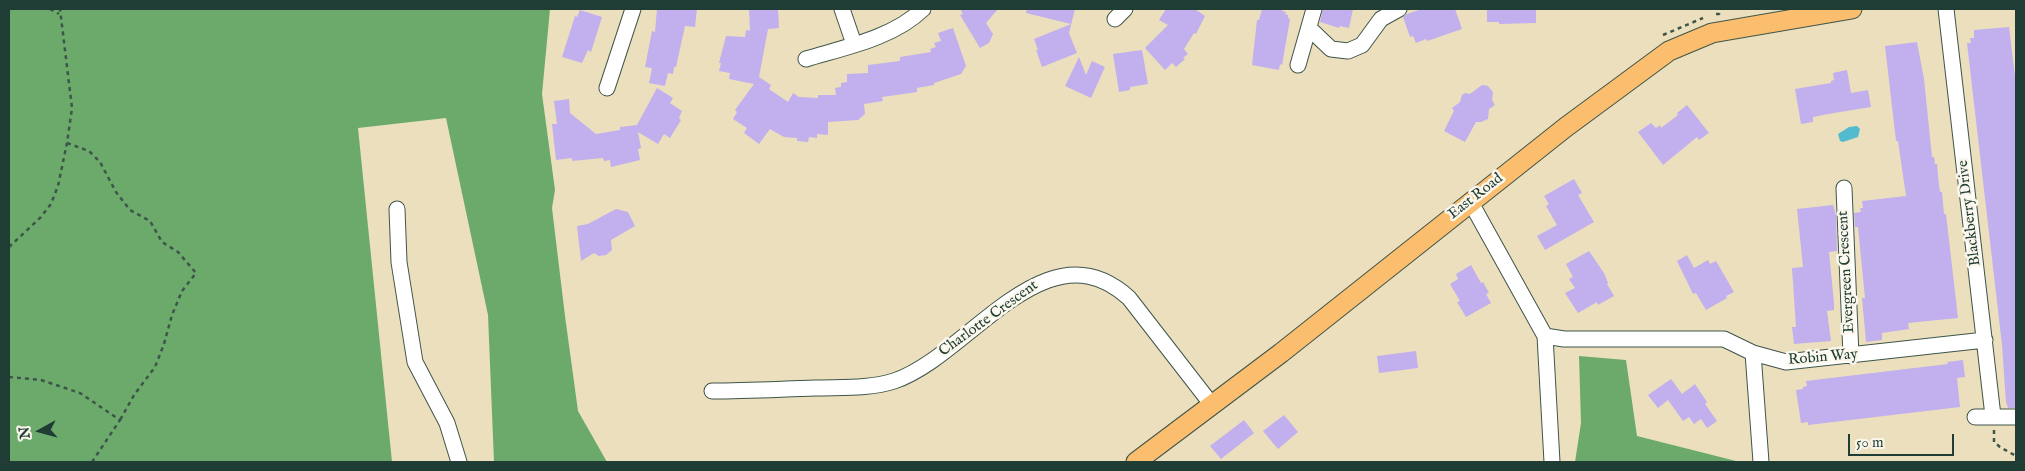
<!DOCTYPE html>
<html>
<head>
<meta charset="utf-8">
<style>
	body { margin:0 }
	#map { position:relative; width:2025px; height:471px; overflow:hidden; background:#ecdfbd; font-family:"IM FELL English",serif }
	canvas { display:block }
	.frame { position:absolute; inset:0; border:10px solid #1f3d34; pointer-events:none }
	.north { position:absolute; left:15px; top:406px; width:50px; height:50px; -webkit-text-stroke:4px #fbf7ec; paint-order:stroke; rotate:263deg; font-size:14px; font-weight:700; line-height:20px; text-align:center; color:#1f3d34 }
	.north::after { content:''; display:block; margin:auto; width:18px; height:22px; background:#1f3d34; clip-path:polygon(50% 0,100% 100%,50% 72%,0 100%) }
	.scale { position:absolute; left:1848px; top:434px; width:106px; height:22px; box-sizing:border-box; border:2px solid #1f3d34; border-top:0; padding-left:6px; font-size:15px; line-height:18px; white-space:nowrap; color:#1f3d34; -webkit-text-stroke:4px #fbf7ec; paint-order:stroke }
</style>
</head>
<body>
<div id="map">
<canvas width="2025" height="471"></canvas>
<div class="frame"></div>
<div class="north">N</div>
<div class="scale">50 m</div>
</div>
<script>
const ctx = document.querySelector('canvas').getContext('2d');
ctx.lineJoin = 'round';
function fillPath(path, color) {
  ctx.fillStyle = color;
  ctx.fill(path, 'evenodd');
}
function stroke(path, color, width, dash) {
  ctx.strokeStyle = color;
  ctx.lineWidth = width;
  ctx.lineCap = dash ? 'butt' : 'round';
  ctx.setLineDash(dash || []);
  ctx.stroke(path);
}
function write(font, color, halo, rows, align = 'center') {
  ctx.font = font + ' "IM FELL English",serif';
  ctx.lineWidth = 5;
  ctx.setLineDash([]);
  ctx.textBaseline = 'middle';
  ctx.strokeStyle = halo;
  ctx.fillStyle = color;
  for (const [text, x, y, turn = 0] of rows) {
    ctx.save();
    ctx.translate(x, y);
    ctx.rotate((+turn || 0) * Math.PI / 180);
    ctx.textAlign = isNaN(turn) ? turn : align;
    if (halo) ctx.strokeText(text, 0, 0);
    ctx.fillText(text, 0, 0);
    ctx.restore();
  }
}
fillPath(new Path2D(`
	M9,9H550L542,94L555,190L552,208L565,316L578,411L607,462H494L488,315L446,118L358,128L392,462H9Z
	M1579,356L1626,360L1637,436L1740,462H1575L1581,423Z`), '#6caa6c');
fillPath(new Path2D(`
	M1857,126L1860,129L1858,137L1843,142L1840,141L1838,134L1849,127Z`), '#52bbcf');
fillPath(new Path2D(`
	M657,9H697L695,27L685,26L676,67H674L673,74L668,73L665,86L649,83L652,68L645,67L652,31L655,32Z
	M749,9H778L779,28L768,29L759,77L771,85L769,89L788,102L793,93L799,97L818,98V95H836L835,88L841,87V83L847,82V74L868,73V65L900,61V57L931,52L930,49L936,47L934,43L941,41L938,33L953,28L966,66L961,74L934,83V85L917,88V92L882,97L883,101L864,104L865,114L858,120L828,122V135L817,134V138L809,137L808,142L797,141V138L784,137L770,129L759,144L744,133L747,128L733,119L737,112L735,110L754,84L729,79L730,73L719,71L721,63H719L726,36L745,37L746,30L750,31Z
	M960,9H998L986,23L993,34L989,43L980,48L960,15L963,14Z
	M1027,9H1075L1069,33L1077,53L1042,67L1036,50H1038L1034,39L1071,24L1026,13Z
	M1166,9H1195L1205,16L1196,34L1194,33L1184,49L1188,54L1183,58L1185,59L1176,67L1172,63L1165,70L1145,48L1168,25L1159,20Z
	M1262,9H1283L1282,11L1286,12L1285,14L1288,15V18L1290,19L1282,65L1280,64L1279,70L1252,65L1257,20H1259Z
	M1323,9H1353L1349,28L1340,26L1339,28L1320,22Z
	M1422,9H1455L1462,29L1427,41L1426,39L1416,43L1413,36L1410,37L1403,17L1407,14Z
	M1487,9H1536V23L1499,24V22H1487Z
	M580,10L602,17L591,52L588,50L582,63L562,57L575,16L577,17Z
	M2009,27L2016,84V408H2008L2006,402L2002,345L1967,43H1971L1970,38H1974V30Z
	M1917,42L1924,79L1932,157H1934L1935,164H1937L1939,185L1940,192H1942L1944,214H1946L1958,318L1908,323L1909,329L1882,333V340L1866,342L1862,298H1865L1858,227H1855L1854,213L1861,212L1860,208H1863L1862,201L1906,196L1898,141H1896L1885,46Z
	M1142,50L1148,84L1130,87V90L1119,92L1113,54Z
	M1079,57L1086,75L1092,61L1105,67L1091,98L1065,86Z
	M1847,70L1851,93L1868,90L1871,107L1828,114L1813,117V122L1801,124L1795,89L1831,83V81L1834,80L1833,73Z
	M1482,85L1488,86L1493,92L1492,100L1495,105L1489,109L1488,119L1481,122H1476L1465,142L1444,131L1454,111L1452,108L1460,102L1462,95L1465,93L1470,94Z
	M657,88L673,98L670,103L682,111L679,118L681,120L670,138L664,134L658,144L638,132L641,148L638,149L640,160L611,167L610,160L604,161L603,158L572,161V158L556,160L552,124H557L554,101L569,99L570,113L596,134L620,130V127L637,125Z
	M1687,105L1709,133L1699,140L1697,137L1663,165L1638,132L1651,123L1656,128L1660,125L1661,128L1678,115L1677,113Z
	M1574,179L1582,193L1578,195L1594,222L1545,250L1537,236L1557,225L1546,206L1549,204L1544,196Z
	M1833,205L1836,215L1837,251L1829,252L1834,303V310L1827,311L1831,341L1794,344L1792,327H1796L1792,268L1803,267L1797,209Z
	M616,209L628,212L635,226L611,240L612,250L606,255L599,256L594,253L581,261L577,226L588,224Z
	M1589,251L1604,273L1608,283L1607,284L1614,296L1598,305L1597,302L1578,313L1565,293L1575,288L1569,279L1573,277L1566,264Z
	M1687,255L1694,268L1708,260L1710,264L1716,261L1734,292L1726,296L1727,298L1706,310L1696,293L1693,294L1677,261Z
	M1471,265L1481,283L1483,282L1489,293L1486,294L1491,303L1466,317L1457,302L1460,301L1450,284L1458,279L1456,274Z
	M1416,351L1418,368L1379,373L1377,356Z
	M1963,360L1965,377L1957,378L1960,407L1808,425V422L1801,423L1796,390L1803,389V387L1807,386L1806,381L1948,364L1947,362Z
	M1671,379L1682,394L1695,384L1707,402L1705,404L1717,421L1707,428L1701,419L1694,424L1689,417L1683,421L1668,400L1658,408L1648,395Z
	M1284,415L1298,432L1278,449L1263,431Z
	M1244,420L1254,433L1221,459L1210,446Z`), '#c1afee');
const minor = new Path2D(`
	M842,9L854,44
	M1946,9L1993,416
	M1115,19L1125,9
	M1309,28L1331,49L1348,51L1362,45L1381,19L1399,9
	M806,59C846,47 893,38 923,9
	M1298,65L1314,9
	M607,88L633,9
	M1844,188L1851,356
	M1470,201L1545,336L1552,462
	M397,209L399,262L415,362L447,423L459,462
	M1545,336L1564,339H1724L1753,353L1786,362L1985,340
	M1753,353L1761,462
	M712,391C747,391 781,389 815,388C841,387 869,389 894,381C969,356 1046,222 1129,298L1212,405
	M1975,417H2016`);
const major = new Path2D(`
	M1136,462L1281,353L1566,127L1669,51L1712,33L1852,9`);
stroke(minor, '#3e5549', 17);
stroke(major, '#3e5549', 21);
stroke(new Path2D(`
	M50,9L59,14
	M1716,14H1719L1721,9
	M1663,35L1703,18
	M67,143L89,151L100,162L116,192L130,210L150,221L162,242L178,252L196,273L182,291L172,315L164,344L155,367L134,395L120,420
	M9,247L40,218L51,204L58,186L67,143L72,108L60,9
	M9,377L41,380L80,393L120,420L92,462
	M1994,430V442L2000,447L2016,456`), '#3e5549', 2.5, [4, 4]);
stroke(minor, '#fff', 15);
stroke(major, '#fbbd6e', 19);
write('15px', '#1f3d34', '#fbf7ec', [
	["East Road",1476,197,-38],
	["Blackberry Drive",1970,213,-97],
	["Evergreen Crescent",1847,272,-93],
	["Charlotte Crescent",989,319,-36],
	["Robin Way",1823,358,-5]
]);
</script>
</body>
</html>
